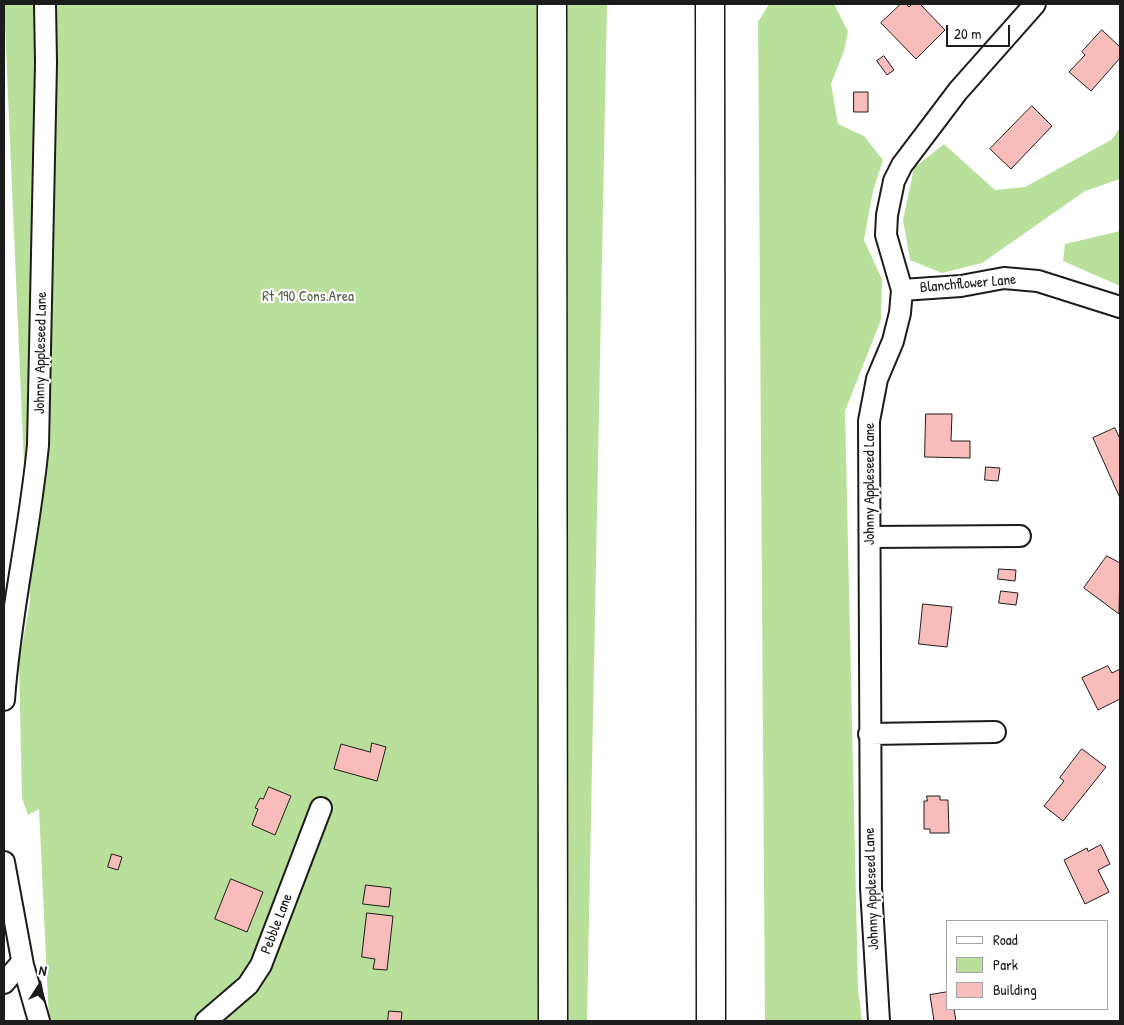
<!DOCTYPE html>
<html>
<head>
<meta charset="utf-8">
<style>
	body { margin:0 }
	#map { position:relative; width:1124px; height:1025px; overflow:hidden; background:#fff; font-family:"Patrick Hand",sans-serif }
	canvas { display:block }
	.frame { position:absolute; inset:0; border:5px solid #1c1c1c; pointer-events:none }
	.legend { position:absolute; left:946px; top:920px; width:162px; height:90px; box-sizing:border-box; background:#fff; border:1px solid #a4a4a4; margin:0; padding:6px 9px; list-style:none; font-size:15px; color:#1c1c1c }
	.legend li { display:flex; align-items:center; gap:10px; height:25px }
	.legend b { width:25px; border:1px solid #a4a4a4 }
	.north { position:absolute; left:15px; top:960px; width:50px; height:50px; -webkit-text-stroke:4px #fff; paint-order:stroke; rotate:11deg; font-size:14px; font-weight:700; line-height:20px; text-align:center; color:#1c1c1c }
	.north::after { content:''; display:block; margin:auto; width:18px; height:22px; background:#1c1c1c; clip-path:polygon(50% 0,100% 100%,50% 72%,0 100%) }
	.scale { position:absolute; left:946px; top:25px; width:64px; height:22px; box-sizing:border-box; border:2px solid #1c1c1c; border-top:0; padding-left:6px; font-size:15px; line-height:18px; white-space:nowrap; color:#1c1c1c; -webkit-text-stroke:4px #fff; paint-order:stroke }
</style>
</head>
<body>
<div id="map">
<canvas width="1124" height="1025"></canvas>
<div class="frame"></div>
<ul class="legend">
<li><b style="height:6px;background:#fff"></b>Road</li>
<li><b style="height:14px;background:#b9e09b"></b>Park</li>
<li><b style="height:14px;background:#f8bcba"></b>Building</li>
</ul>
<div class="north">N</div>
<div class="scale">20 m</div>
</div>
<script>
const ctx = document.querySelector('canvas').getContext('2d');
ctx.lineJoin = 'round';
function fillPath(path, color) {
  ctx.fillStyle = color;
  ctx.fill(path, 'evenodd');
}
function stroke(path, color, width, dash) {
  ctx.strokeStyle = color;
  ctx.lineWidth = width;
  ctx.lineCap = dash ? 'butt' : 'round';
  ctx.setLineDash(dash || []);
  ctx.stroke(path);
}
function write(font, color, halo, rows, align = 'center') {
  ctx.font = font + ' "Patrick Hand",sans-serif';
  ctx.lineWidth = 4.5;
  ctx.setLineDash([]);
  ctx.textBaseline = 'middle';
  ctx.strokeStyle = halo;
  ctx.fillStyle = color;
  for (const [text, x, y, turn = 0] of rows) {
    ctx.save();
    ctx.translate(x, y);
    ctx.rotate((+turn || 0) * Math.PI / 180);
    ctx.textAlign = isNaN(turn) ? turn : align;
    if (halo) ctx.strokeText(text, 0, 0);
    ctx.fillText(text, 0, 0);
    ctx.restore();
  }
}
fillPath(new Path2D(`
	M4,4H607L587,1021H49L39,809L28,815L22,798L19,662L30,602Z
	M769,4H834L848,31L844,51L831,84L838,124L864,136L883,160L873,191L864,240L882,279L881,320L845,411L858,988L862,1021H765L758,22Z
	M1120,128V179L1085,191L982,263L942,273L910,260L903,220L914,168L944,144L995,190L1025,187L1111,140Z
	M1120,231V286L1063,261L1065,244Z`), '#b9e09b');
const building = new Path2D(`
	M901,4H906L909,7L912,4H920L945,30L916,59L881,23Z
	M1102,30L1120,47V58L1091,91L1069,72L1085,55L1082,52Z
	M884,56L894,70L887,75L877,61Z
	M854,92H868V112H854Z
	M1032,106L1052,126L1011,169L990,149Z
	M926,414H952L951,441H970V458L925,457Z
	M1115,428L1120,439V498L1093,438Z
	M986,467L1000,468L998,481L985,480Z
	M1107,556L1120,563L1119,614L1084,588Z
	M999,569L1016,570L1015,581L998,579Z
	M1001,591L1018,593L1016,605L999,603Z
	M923,604L952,607L947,647L919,644Z
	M1108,666L1112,673L1120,669V699L1098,710L1082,678Z
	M372,743L386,747L377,781L334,769L341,744L370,752Z
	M1082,749L1106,767L1063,821L1044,806L1064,781L1060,778Z
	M269,787L291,796L275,835L252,825L258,809L255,808L260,798L263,799Z
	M927,796H940V800H948L949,833H930V829H924V801H927Z
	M1101,845L1110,864L1098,870L1109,892L1085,904L1064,860L1087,848L1088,851Z
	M112,854L122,857L118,870L108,867Z
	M231,879L263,892L247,932L215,919Z
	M366,885L391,888L389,907L363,904Z
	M367,913L393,916L387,970L373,969L375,959L362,957Z
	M948,992V1009H954L956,1021H934L930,995Z
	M389,1011L402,1012L401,1021H388Z`);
fillPath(building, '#f8bcba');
stroke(building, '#1c1c1c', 1);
const street = new Path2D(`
	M902,290L961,286L1004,278L1038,281L1120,307
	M870,537L1020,536
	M4,700C10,614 30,530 38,445L46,63L45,4
	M869,734L995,732
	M4,862L23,965L39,1021
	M4,983L22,962
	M206,1021L248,985L261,965L321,808
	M879,1021L871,888L869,421L877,379L893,341L900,313L902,290L886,235L887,215L894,181L902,165L958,91L1035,4`);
const highway = new Path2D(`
	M552,4L553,1021
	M710,4L711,1021`);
stroke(street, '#1c1c1c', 24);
stroke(highway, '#1c1c1c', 31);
stroke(street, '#fff', 20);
stroke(highway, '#fff', 28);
write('15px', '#1c1c1c', '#fff', [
	["Blanchflower Lane",968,284,-5],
	["Johnny Appleseed Lane",41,353,-89],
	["Johnny Appleseed Lane",870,484,-90],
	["Johnny Appleseed Lane",872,889,-92],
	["Pebble Lane",277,924,-69]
]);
write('15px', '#536148', '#fff', [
	["Rt 190 Cons.Area",308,297]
]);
</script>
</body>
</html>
